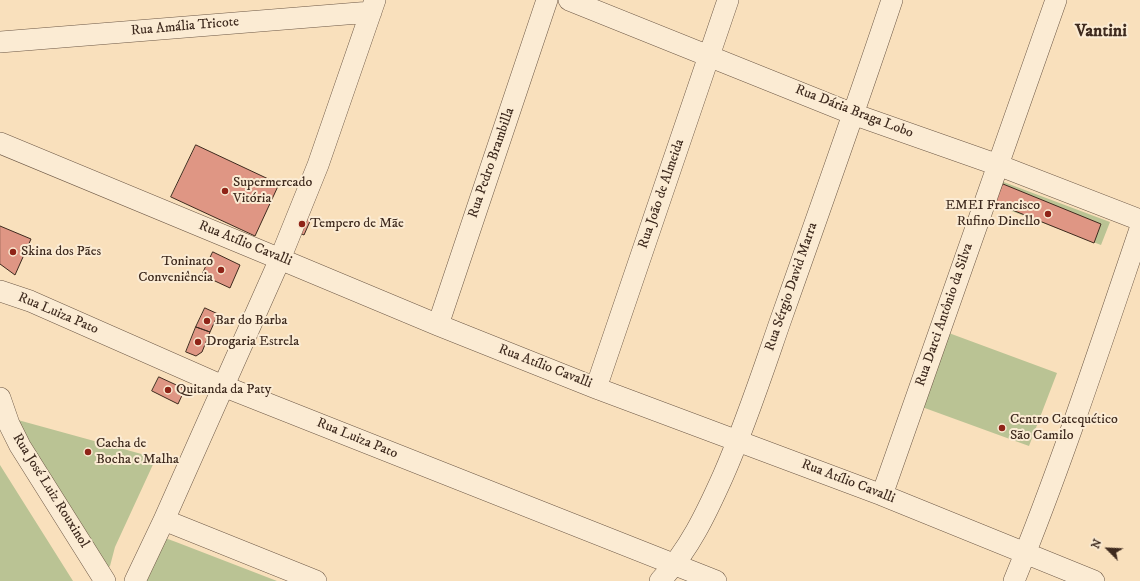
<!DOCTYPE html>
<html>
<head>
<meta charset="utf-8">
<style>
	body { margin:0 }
	#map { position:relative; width:1140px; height:581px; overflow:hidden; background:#f9e0bc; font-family:"IM FELL DW Pica",serif }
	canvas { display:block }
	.north { position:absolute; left:1088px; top:529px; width:40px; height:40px; -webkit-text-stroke:3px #fbebd3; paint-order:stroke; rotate:294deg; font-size:11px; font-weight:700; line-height:16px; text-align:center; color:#3e2a1e }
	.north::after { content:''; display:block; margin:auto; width:14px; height:18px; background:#3e2a1e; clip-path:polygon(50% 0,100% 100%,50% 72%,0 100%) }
</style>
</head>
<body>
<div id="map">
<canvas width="1140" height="581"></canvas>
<div class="north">N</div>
</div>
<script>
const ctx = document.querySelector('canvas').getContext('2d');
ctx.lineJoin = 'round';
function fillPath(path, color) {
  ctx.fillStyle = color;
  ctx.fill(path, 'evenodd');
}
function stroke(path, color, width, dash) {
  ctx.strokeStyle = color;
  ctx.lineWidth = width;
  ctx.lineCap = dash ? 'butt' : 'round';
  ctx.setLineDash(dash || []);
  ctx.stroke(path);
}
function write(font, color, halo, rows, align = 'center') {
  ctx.font = font + ' "IM FELL DW Pica",serif';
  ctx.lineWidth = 4;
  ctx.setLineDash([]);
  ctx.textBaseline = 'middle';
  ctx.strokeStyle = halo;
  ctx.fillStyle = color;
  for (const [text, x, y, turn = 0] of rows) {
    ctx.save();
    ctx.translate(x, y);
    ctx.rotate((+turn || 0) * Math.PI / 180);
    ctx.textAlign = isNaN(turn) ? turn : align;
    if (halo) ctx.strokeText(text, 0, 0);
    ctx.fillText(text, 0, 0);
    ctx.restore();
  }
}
fillPath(new Path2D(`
	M993,178L1110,222L1101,245L985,201Z
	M938,329L1057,373L1029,446L911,403Z
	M7,417L156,458L115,547L110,566L106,569Z
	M0,465L73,581H0Z
	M165,538L176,542L277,581H145Z`), '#bac394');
const building = new Path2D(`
	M196,145L279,184L255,236L171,197Z
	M1003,184L1101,224L1094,243L995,203Z
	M300,214L311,219L304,235L293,230Z
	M0,226L31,239L15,275L0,264Z
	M213,252L240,265L230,288L202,275Z
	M205,308L218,314L210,332L196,327Z
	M196,327L210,332L202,352L196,356L186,352Z
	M159,377L185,389L178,404L152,391Z`);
fillPath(building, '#df9684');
stroke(building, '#3e2a1e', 1);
const minor = new Path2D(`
	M569,0L853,114L998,165L1140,220
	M0,42L371,12
	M0,143L280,259L438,325L596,388L882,495L1094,581
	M0,291L30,301L223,386L716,581
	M438,325L547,0
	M596,388L728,0
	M0,398L9,424L20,446L105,581
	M882,495L1056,0
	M164,520L316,581
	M135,581L164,520L280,259L318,165L375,0
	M660,581C689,550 706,514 723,476C745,426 762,374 780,322C818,215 856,108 892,0
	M1014,581C1061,466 1100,347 1140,229`);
stroke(minor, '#6d5846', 22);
stroke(minor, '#fbebd3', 21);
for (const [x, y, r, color] of [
	[225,191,4,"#8f2418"],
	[1048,214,4,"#8f2418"],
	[302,224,4,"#8f2418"],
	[13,252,4,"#8f2418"],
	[221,270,4,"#8f2418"],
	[207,321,4,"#8f2418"],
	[198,342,4,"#8f2418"],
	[168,390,4,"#8f2418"],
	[1002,428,4,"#8f2418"],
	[88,452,4,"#8f2418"]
]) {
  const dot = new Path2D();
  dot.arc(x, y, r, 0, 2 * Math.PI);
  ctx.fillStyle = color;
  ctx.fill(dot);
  stroke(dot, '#fbebd3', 1.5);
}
write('14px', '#3e2a1e', '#fbebd3', [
	["Rua Amália Tricote",185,27,-5],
	["Rua Dária Braga Lobo",854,112,21],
	["Rua Pedro Brambilla",492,163,-71],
	["Rua João de Almeida",662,194,-71],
	["Rua Atílio Cavalli",245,244,22],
	["Rua Sérgio David Marra",792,287,-71],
	["Rua Luiza Pato",58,314,23],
	["Rua Darci Antônio da Silva",945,315,-71],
	["Rua Atílio Cavalli",545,367,21],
	["Rua Luiza Pato",357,439,22],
	["Rua Atílio Cavalli",848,482,21],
	["Rua José Luiz Rouxinol",50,491,58]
]);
write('14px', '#3e2a1e', '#fbebd3', [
	["Supermercado",233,183],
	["Vitória",233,199],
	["EMEI Francisco",1040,206,"right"],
	["Rufino Dinello",1040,222,"right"],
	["Tempero de Mãe",310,224],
	["Skina dos Pães",21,252],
	["Toninato",213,262,"right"],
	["Conveniência",213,278,"right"],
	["Bar do Barba",215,321],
	["Drogaria Estrela",206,342],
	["Quitanda da Paty",176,390],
	["Centro Catequético",1010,420],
	["São Camilo",1010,436],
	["Cacha de",96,444],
	["Bocha e Malha",96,460]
], 'left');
write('bold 18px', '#3e2a1e', '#fbebd3', [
	["Vantini",1101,32]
]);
</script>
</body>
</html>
